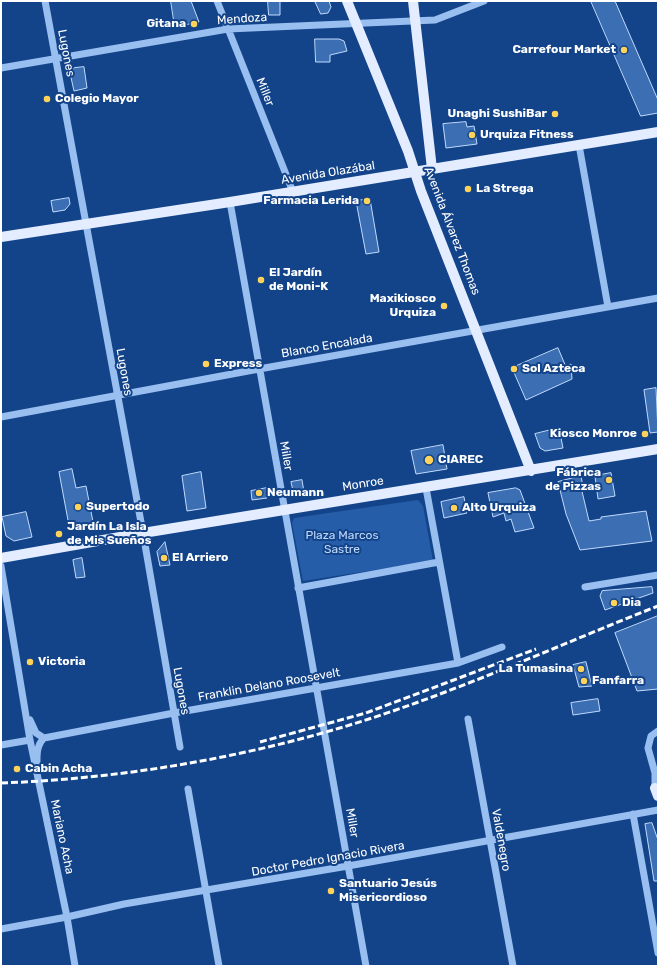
<!DOCTYPE html>
<html>
<head>
<meta charset="utf-8">
<style>
	body { margin:0 }
	#map { position:relative; width:659px; height:967px; overflow:hidden; background:#13448a; font-family:Rubik,sans-serif }
	canvas { display:block }
	.frame { position:absolute; inset:0; border:2px solid #fff; pointer-events:none }
</style>
</head>
<body>
<div id="map">
<canvas width="659" height="967"></canvas>
<div class="frame"></div>
</div>
<script>
const ctx = document.querySelector('canvas').getContext('2d');
ctx.lineJoin = 'round';
function fillPath(path, color) {
  ctx.fillStyle = color;
  ctx.fill(path, 'evenodd');
}
function stroke(path, color, width, dash) {
  ctx.strokeStyle = color;
  ctx.lineWidth = width;
  ctx.lineCap = dash ? 'butt' : 'round';
  ctx.setLineDash(dash || []);
  ctx.stroke(path);
}
function write(font, color, halo, rows, align = 'center') {
  ctx.font = font + ' Rubik,sans-serif';
  ctx.lineWidth = 4;
  ctx.setLineDash([]);
  ctx.textBaseline = 'middle';
  ctx.strokeStyle = halo;
  ctx.fillStyle = color;
  for (const [text, x, y, turn = 0] of rows) {
    ctx.save();
    ctx.translate(x, y);
    ctx.rotate((+turn || 0) * Math.PI / 180);
    ctx.textAlign = isNaN(turn) ? turn : align;
    if (halo) ctx.strokeText(text, 0, 0);
    ctx.fillText(text, 0, 0);
    ctx.restore();
  }
}
fillPath(new Path2D(`
	M418,500L423,506L433,561L303,581L292,523L294,518Z`), '#255da9');
const building = new Path2D(`
	M171,1H191L199,22L175,27Z
	M268,1H280V15H269Z
	M315,1H329L331,7L328,13L321,14Z
	M591,1H615L658,100V113L641,116Z
	M315,39H339L344,41L347,51L330,55V62H316Z
	M84,67L87,88L74,91L70,73L74,68Z
	M466,122L467,127L474,126L477,144L446,148L443,124Z
	M69,198L70,204L65,210L53,212L51,201Z
	M370,199L379,252L366,254L356,201Z
	M558,348L566,367L571,364L572,379L526,400L512,368Z
	M656,388L658,432L650,433L644,390Z
	M559,428L563,448L545,451L540,448L535,434Z
	M443,445L447,469L416,474L411,451Z
	M72,469L76,488L86,486L94,527L70,531L59,472Z
	M201,472L206,508L187,511L182,476Z
	M611,473L615,496L598,499L595,476Z
	M581,476L583,487H581L589,521L601,519V517L646,511L652,541L580,550L566,514L558,482Z
	M302,480L304,492L296,494L293,491L291,482Z
	M267,488V498L252,500L251,491Z
	M516,488L520,490L534,528L515,532L511,519L506,521L504,513L493,517L488,493Z
	M464,497L467,513L444,518L441,502Z
	M26,512L32,537L14,541L6,536L2,517Z
	M165,542L170,565L160,566L157,552Z
	M82,558L85,577L76,578L73,560Z
	M652,587L653,593L605,610L600,596L602,591Z
	M658,616V689L637,691L615,633Z
	M586,662L592,686L579,687L573,665Z
	M598,699L600,711L573,715L571,703Z
	M652,823L658,840V881H654L645,824Z`);
fillPath(building, '#3c6eb3');
stroke(building, '#c0dafc', 1);
stroke(new Path2D(`
	M45,1L143,533L180,747
	M217,1L293,192
	M1,68L228,29L435,20L484,1
	M579,145L608,307
	M230,202L366,966
	M1,417L259,369L658,298
	M426,488L458,663
	M1,566L30,740L67,917L75,966
	M585,587L658,575
	M298,588L439,562
	M468,719L513,966
	M30,720L36,733L44,738
	M1,745L30,740
	M37,766C37,756 36,746 44,738L174,713L458,663L502,647
	M655,788V773L648,748L651,736L658,731
	M188,789L219,966
	M633,814L658,953
	M1,929L67,917L124,904L348,866L658,810`), '#99bef0', 7);
stroke(new Path2D(`
	M347,1L408,151L421,191L531,471
	M413,1L432,169
	M1,237L230,202L658,132
	M1,558L143,533L658,449
	M655,788L658,796`), '#e3edff', 10);
stroke(new Path2D(`
	M260,742L366,713L536,649
	M1,783C113,779 225,761 333,730C444,698 551,648 658,606`), '#fff', 3, [7, 3]);
for (const [x, y, r, color] of [
	[194,24,4,"#ffd359"],
	[624,50,4,"#ffd359"],
	[47,99,4,"#ffd359"],
	[555,114,4,"#ffd359"],
	[472,135,4,"#ffd359"],
	[468,189,4,"#ffd359"],
	[367,201,4,"#ffd359"],
	[261,280,4,"#ffd359"],
	[444,306,4,"#ffd359"],
	[206,364,4,"#ffd359"],
	[514,369,4,"#ffd359"],
	[645,434,4,"#ffd359"],
	[429,460,5,"#ffd359"],
	[609,480,4,"#ffd359"],
	[259,493,4,"#ffd359"],
	[78,507,4,"#ffd359"],
	[454,508,4,"#ffd359"],
	[59,534,4,"#ffd359"],
	[164,558,4,"#ffd359"],
	[614,603,4,"#ffd359"],
	[30,662,4,"#ffd359"],
	[581,669,4,"#ffd359"],
	[584,681,4,"#ffd359"],
	[17,769,4,"#ffd359"],
	[331,891,4,"#ffd359"]
]) {
  const dot = new Path2D();
  dot.arc(x, y, r, 0, 2 * Math.PI);
  ctx.fillStyle = color;
  ctx.fill(dot);
  stroke(dot, '#13448a', 1.5);
}
write('12px', '#fff', '#13448a', [
	["Mendoza",242,19,-4],
	["Lugones",66,53,79],
	["Miller",265,92,68],
	["Avenida Olazábal",328,173,-9],
	["Avenida Álvarez Thomas",452,231,69],
	["Blanco Encalada",327,346,-10],
	["Lugones",124,372,80],
	["Miller",286,456,80],
	["Monroe",363,484,-9],
	["Franklin Delano Roosevelt",269,685,-10],
	["Lugones",181,691,80],
	["Miller",352,823,80],
	["Mariano Acha",62,837,78],
	["Valdenegro",501,840,80],
	["Doctor Pedro Ignacio Rivera",328,859,-10]
]);
write('bold 12px', '#fff', '#13448a', [
	["Gitana",186,24,"right"],
	["Carrefour Market",616,50,"right"],
	["Colegio Mayor",55,99],
	["Unaghi SushiBar",547,114,"right"],
	["Urquiza Fitness",480,135],
	["La Strega",476,189],
	["Farmacia Lerida",359,201,"right"],
	["El Jardín",269,273],
	["de Moni-K",269,287],
	["Maxikiosco",436,299,"right"],
	["Urquiza",436,313,"right"],
	["Express",214,364],
	["Sol Azteca",522,369],
	["Kiosco Monroe",637,434,"right"],
	["CIAREC",438,460],
	["Fábrica",601,473,"right"],
	["de Pizzas",601,487,"right"],
	["Neumann",267,493],
	["Supertodo",86,507],
	["Alto Urquiza",462,508],
	["Jardín La Isla",67,527],
	["de Mis Sueños",67,541],
	["El Arriero",172,558],
	["Dia",622,603],
	["Victoria",38,662],
	["La Tumasina",573,669,"right"],
	["Fanfarra",592,681],
	["Cabin Acha",25,769],
	["Santuario Jesús",339,884],
	["Misericordioso",339,898]
], 'left');
write('12px', '#c0dafc', '#13448a', [
	["Plaza Marcos",342,536],
	["Sastre",342,550]
]);
</script>
</body>
</html>
